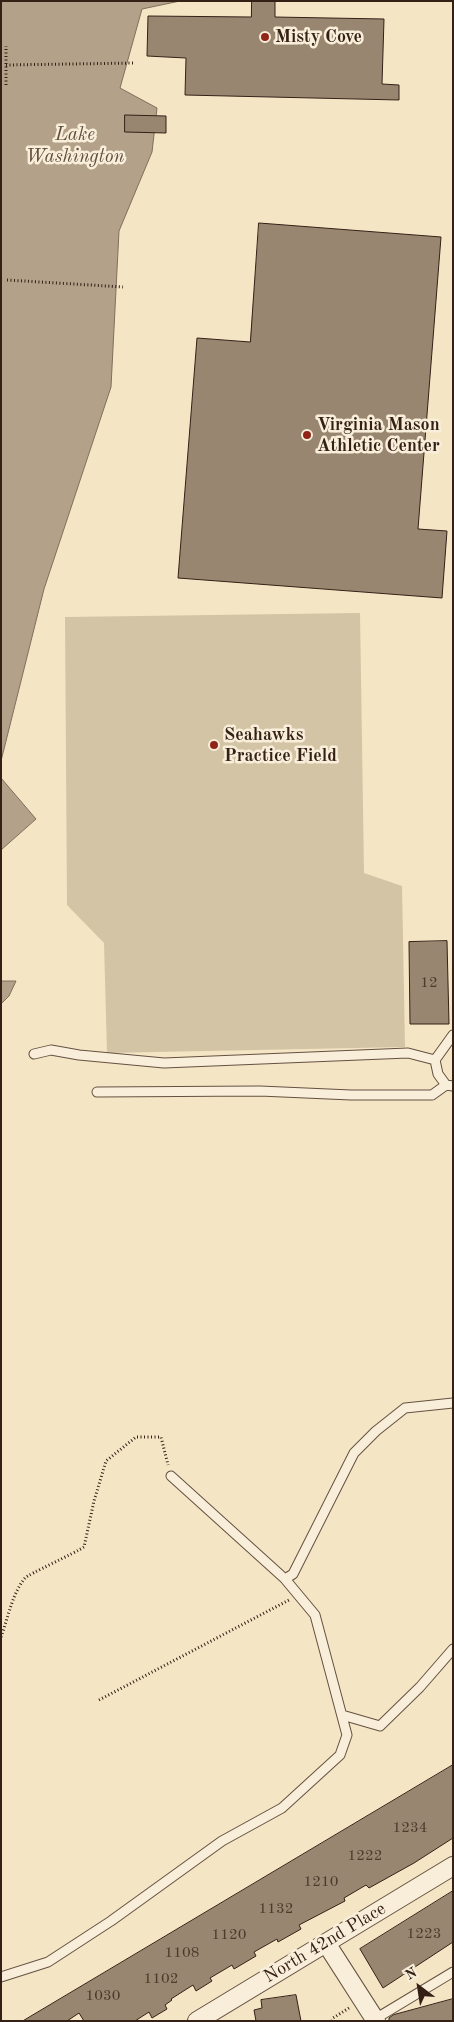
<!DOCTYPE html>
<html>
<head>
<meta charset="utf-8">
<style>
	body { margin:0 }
	#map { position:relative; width:454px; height:2022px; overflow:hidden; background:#f4e5c4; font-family:"Old Standard TT",serif }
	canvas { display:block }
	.frame { position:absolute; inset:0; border:2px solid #352016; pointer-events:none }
	.north { position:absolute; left:394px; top:1962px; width:50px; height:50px; -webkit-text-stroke:4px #f8eed9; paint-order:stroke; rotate:329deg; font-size:14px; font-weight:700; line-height:20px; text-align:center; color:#352016 }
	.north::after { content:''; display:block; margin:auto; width:18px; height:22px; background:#352016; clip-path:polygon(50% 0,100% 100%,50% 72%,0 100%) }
</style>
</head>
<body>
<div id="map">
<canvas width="454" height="2022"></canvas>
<div class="frame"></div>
<div class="north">N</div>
</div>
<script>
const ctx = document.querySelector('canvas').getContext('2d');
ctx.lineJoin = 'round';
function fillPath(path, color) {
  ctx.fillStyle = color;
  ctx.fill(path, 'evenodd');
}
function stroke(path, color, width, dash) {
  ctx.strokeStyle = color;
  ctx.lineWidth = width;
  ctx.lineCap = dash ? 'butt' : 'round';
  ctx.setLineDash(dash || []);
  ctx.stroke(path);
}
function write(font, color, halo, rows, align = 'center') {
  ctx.font = font + ' "Old Standard TT",serif';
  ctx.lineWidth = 5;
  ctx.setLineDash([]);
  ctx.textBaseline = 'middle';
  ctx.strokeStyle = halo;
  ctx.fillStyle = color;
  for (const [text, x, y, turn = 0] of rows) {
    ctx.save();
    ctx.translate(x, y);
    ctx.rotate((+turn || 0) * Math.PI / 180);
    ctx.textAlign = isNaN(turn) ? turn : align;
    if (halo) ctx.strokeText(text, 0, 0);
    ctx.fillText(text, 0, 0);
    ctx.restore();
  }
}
fillPath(new Path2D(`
	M360,613L364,873L402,886L405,1047L107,1053L104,943L67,905L65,617Z`), '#d4c4a6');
const water = new Path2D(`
	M1,1H180L142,9L120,88L157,108L152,152L119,231L111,387L44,589L1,761Z
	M1,778L36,819L1,850Z
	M1,981H16L9,996L1,1004Z`);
fillPath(water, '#b3a289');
stroke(water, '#816e5b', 1);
const building = new Path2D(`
	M252,1H275V17L384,19L382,84L399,85V100L185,95L186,58L147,56L148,16L251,17Z
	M125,115L166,116V133L125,132Z
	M259,223L441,237L418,529L447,531L442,598L178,578L197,338L250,342Z
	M447,941L449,1024H410L409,942Z
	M453,1765V1838L414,1863L369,1888L366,1885L344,1898L345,1901L299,1925L301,1929L278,1942L277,1939L254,1952L256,1956L234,1969L232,1965L210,1978L212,1981L196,1991L193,1985L171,1999L172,2000L165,2005L167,2009L152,2018L149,2012L135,2021H84L79,2013L67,2021H23Z
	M453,1891V1942L383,1988L360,1949Z
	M296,1995L301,2021H256L254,2010L262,2008L261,2000Z
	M453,1999V2021H389V2018L393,2015Z`);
fillPath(building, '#988670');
stroke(building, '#352016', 1);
const lane = new Path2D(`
	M453,1035L435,1060L438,1074L446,1085L453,1086
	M34,1054L51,1050L79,1055L164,1063L408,1053L435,1060
	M97,1092L260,1091L351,1095H432L446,1085
	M285,1579L293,1574L354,1453L376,1431L405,1408L453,1403
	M342,1715L380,1726L420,1687L453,1649
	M1,1977L48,1962L111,1921L222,1841L282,1808L340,1755L347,1735L315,1615L285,1579L171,1476
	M375,2019L453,1972`);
const street = new Path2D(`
	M326,1943L376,2021
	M197,2021L453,1866`);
stroke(lane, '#655142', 11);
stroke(street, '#655142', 20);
stroke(new Path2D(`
	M6,65L135,63
	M6,85V46
	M7,280L123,287
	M1,1637C8,1618 12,1594 25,1578C27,1575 75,1553 84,1547L94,1501L106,1461L136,1437H161L168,1465
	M99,1700L289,1600
	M332,2021L333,2018L349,2008`), '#352016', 3, [1, 2.5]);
stroke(lane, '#f8eed9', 9);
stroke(street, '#f8eed9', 18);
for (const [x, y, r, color] of [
	[265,37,5,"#8f2418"],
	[307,435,5,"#8f2418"],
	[214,745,5,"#8f2418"]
]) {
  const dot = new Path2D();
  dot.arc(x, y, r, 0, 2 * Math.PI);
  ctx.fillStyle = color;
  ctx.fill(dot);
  stroke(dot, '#f8eed9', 2);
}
write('15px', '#4e3a2c', null, [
	["12",429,983],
	["1234",410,1828],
	["1222",365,1856],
	["1210",321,1882],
	["1132",276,1909],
	["1223",424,1934],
	["1120",229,1935],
	["1108",182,1953],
	["1102",161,1979],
	["1030",103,1996]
]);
write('bold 18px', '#352016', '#f8eed9', [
	["Misty Cove",275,37],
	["Virginia Mason",317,425],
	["Athletic Center",317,446],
	["Seahawks",224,735],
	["Practice Field",224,756]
], 'left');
write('18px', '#352016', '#f8eed9', [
	["North 42nd Place",325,1943,-31]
]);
write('italic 19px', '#614e3e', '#f8eed9', [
	["Lake",75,135],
	["Washington",75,157]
]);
</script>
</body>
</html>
